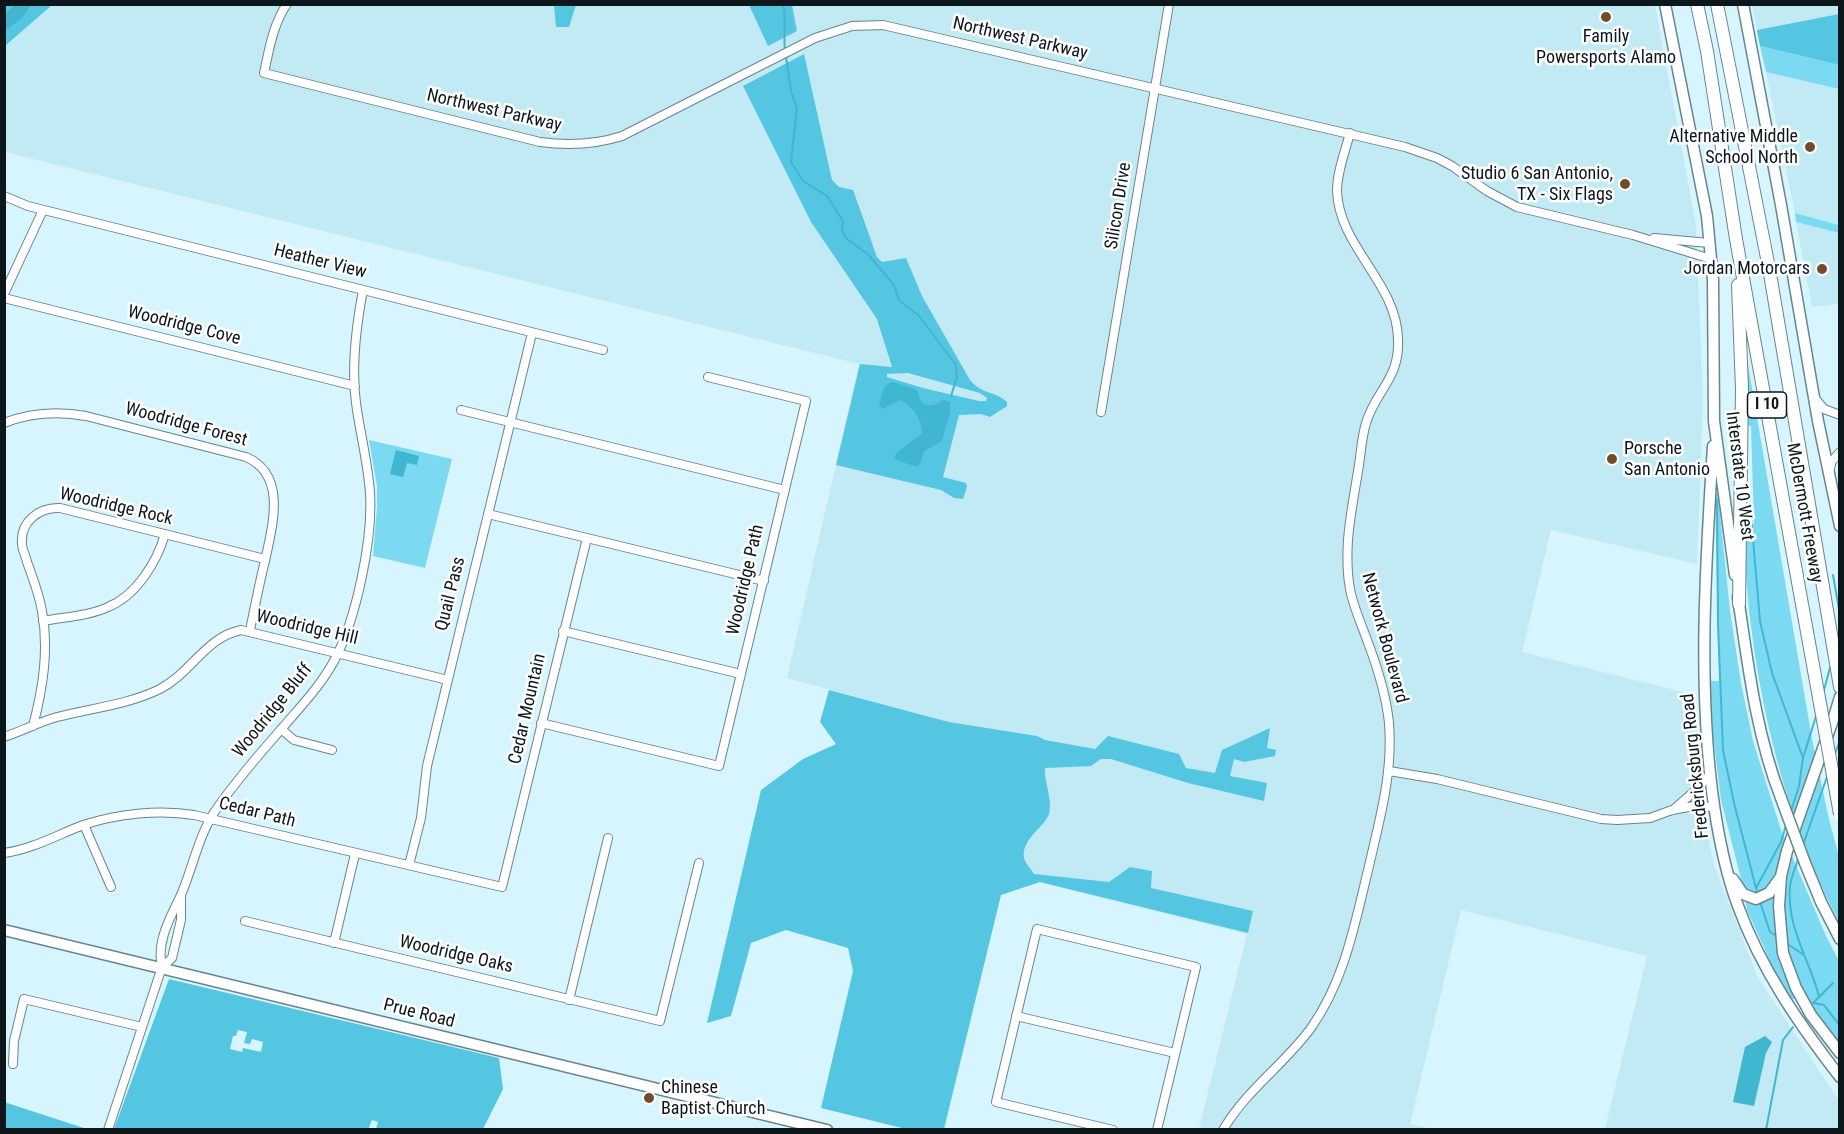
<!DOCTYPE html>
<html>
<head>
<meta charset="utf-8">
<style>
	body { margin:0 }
	#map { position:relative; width:1844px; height:1134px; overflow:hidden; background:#d6f5fe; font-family:"Roboto Condensed",sans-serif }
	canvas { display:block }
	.frame { position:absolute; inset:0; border:6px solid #0b171a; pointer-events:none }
</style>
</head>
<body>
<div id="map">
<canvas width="1844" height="1134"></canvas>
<div class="frame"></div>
</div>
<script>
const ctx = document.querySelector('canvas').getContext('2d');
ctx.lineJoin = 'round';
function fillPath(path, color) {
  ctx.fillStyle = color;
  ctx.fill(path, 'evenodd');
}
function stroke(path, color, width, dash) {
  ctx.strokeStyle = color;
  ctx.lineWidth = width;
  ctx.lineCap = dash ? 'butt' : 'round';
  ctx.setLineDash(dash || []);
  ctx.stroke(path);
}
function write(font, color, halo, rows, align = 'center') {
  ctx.font = font + ' "Roboto Condensed",sans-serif';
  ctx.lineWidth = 5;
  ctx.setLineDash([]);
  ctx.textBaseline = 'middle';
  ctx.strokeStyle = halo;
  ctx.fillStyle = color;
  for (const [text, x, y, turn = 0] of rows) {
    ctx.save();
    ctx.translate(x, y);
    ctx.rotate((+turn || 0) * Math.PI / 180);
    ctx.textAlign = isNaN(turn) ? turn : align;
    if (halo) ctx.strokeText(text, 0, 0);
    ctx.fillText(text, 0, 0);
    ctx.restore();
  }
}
fillPath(new Path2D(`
	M52,5H1655L1696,225L1703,397L1697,564L1551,530L1522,652L1695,695V775L1714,865L1757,976L1839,1101V1129H1605L1647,956L1461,910L1410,1124L1433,1129H1199L1247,934L1006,874L1037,736L949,722L787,678L859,364L5,152V46Z
	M1752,5H1839V14L1757,30Z
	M1766,72L1839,89V225L1795,213Z
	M1796,222L1839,233V304L1812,307Z`), '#c1eaf5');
fillPath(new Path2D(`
	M1760,46L1839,65V89L1766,72Z
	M1795,213L1839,225V233L1796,222Z
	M1748,365L1812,739L1828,815L1839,857V922C1776,800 1748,662 1743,525L1754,524L1751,426L1745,425V366Z
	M369,440L452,459L425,568L373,556L377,507V486Z
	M1715,493L1718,494L1730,611L1741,683L1753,741L1781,830L1826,936L1839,961V1047L1802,994L1791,1000L1774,970L1747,910L1742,883L1721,800L1710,710V681H1719Z`), '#7bdaf2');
fillPath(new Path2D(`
	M5,4H52V5L5,46Z
	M554,5H576L569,27H556Z
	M749,5H792L797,31L768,46Z
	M1839,14V65L1760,46L1757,30Z
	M804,54L832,180L839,187L853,190L877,257L882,262L906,258L922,296L970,380C982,395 994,390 1007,402V406L990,417L981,414L959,415L943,477L966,483L967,487L963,499L954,498L941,490L836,465L860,364L892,367L877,319L811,222L743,86ZM908,373L980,393L987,398L986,401H979L923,388L887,377V374Z
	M829,690L949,722L1037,736L1045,740L1095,749L1108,736L1179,754L1186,768L1215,773L1222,750L1270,728L1267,748L1276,750L1275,756L1244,762L1234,759L1230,776L1267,783L1264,801L1188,783L1111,759H1101L1091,766L1045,768C1044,782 1053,800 1049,814C1043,829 1021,839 1024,858C1025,863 1031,869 1034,874L1109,882L1130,867L1152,871L1151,888L1253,911L1248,933L1040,882L1001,895L944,1129H906L821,1108L853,971L848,948L786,930L751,943L731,1016L707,1023L761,790L803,759L836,744L820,722Z
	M169,979L499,1058L503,1089L483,1129H376L378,1122L372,1120L368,1130L114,1129ZM238,1030L247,1032L244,1043L250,1044L252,1039L263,1042L261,1052L243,1048L242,1052L230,1049L233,1036H236Z
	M4,1102L87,1129H5Z`), '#54c6e1');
fillPath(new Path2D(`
	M893,382L915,389L918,392L921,402C930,409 935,404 944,400L950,402V413L942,441L924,451L920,464L917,467L899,461L894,458L896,453L922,434C923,421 912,404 899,400L883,409L879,406C882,397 881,384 893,382Z
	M396,450L419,456L417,465L407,463L403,477L390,474Z
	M1765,1036L1772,1042L1766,1053L1754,1106L1733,1102L1745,1047Z`), '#41b6d1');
stroke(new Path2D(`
	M783,4C787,20 783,35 785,51
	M786,57L791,91L797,108L791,162L803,181L827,196L843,221L842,231L847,239L868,254L894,285L899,300L919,316L956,365L957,377L951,396
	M1717,500L1718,624L1723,750L1734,803L1756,888
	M1751,516L1760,621L1772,673L1803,758
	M1833,575L1840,615
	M1837,641L1840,632
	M1824,690L1831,664
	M1835,754L1840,740
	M1791,811L1799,786L1803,758L1817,713
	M1803,845L1828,774
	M1798,859C1796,867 1791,877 1790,886C1786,926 1809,959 1819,996
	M1757,892L1756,888L1781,842L1786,825
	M1761,905L1770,932L1775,935
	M1789,945L1804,955
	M1814,1002L1833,983
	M1813,1003L1824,1005L1840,1026
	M1766,1130L1783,1040L1793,1027`), '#41b6d1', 2);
stroke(new Path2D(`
	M4,23L17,13L23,4`), '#41b6d1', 14);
const minor = new Path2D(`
	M287,4C273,24 269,50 264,73L540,142C569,146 594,145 622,136L815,38L852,26L883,25L1405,147L1437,158L1452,166L1487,191L1517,207L1633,235L1711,259
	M4,196L28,206L603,350
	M1654,238L1709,243
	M4,294L43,210
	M4,298L355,386
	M1814,397L1824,409L1840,415
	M461,410L785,490
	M1101,412L1169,4
	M4,423C32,412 58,411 86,416L246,457C288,475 272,527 265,561C259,584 255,607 250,630
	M1829,472L1832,461L1840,452
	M488,514L764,581
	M43,621C64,617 89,616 108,607C136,596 157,562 165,534
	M563,631L741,674
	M541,723L719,766L806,401L708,377
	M33,726C43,688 49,650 42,611C39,594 33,578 27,562C26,556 22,550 22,544C20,521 40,507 60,508L265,559
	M281,729L294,740L332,750
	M4,737C22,731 39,722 57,717C92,708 127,705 160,689C191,673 206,637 241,630L448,680
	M1389,771L1437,779L1601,819L1617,820L1650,818L1672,810L1694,806L1714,807
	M1673,810L1697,789L1710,774
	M84,825L111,887
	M4,853C33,849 57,835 83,825C117,814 159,809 194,815L502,887L587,538
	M409,865L421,818L427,766L532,333
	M245,921L660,1021L699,863
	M334,943L355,854
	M162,967C156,942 170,918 181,895C193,867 198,837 215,811C236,781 260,753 284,726C302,705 321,685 334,661C356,620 373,540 370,493C368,463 360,433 356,403C351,366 356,327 363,290
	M569,1000L608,838
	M1016,1016L1175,1053
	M13,1064L14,1041L24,999L142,1027
	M108,1130L162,967L172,958L181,920V897
	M1113,1130L996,1102L1037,929L1196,967L1157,1130
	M1223,1130C1246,1090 1284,1065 1311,1028C1345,980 1355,923 1369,866C1380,818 1393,773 1389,723C1386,694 1377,666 1367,640C1361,623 1353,606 1350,589C1347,573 1347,556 1348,540C1350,515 1355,490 1359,465C1361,451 1362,436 1366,423C1376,390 1400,379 1398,339C1397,283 1339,247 1337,191C1337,172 1345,152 1350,133`);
const major = new Path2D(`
	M1665,4L1707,216L1713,280L1714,421L1735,575
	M1743,4L1781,205L1818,421L1840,526
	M1713,446C1706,560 1698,676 1712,791C1717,829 1724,869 1738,906C1761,969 1799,1024 1840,1077
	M1738,597C1748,665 1756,734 1781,798
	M1840,697L1834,717L1787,851L1781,876L1779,906L1783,953L1796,988L1811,1015L1840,1053
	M1805,863L1821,902L1840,939
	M1733,879L1743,894L1756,899L1769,893L1780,878
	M4,930L827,1130`);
const highway = new Path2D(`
	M1697,4L1707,51L1736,239L1796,571
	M1717,4L1769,268L1840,687
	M1738,285L1742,389L1739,604`);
stroke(minor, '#68858c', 10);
stroke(major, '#68858c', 13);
stroke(highway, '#68858c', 14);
stroke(minor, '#fff', 8);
stroke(major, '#fff', 10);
stroke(highway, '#fff', 12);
const majorBridge = new Path2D(`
	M1781,798L1805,863`);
const highwayBridge = new Path2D(`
	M1796,571L1840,814`);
stroke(majorBridge, '#68858c', 13, []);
stroke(highwayBridge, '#68858c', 14, []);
stroke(majorBridge, '#fff', 10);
stroke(highwayBridge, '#fff', 12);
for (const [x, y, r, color] of [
	[1606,17,6,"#724c29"],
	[1810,147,6,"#724c29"],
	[1625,184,6,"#724c29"],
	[1822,269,6,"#724c29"],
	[1612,459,6,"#724c29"],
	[649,1098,6,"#724c29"]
]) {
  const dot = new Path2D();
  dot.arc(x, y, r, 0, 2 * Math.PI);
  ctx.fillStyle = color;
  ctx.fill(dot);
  stroke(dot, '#fff', 2);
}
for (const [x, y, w] of [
	[1767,405,39]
]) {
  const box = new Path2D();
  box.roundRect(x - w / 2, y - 13, w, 26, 4.5);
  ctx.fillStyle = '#fff';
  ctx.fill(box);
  stroke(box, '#0b171a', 1.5);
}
write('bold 16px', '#0b171a', null, [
	["I 10",1767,405]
]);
write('18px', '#0b171a', '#fff', [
	["Family",1606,37,"center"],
	["Powersports Alamo",1606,58,"center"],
	["Alternative Middle",1798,137],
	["School North",1798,158],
	["Studio 6 San Antonio,",1613,174],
	["TX - Six Flags",1613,195],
	["Jordan Motorcars",1810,269],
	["Porsche",1624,449,"left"],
	["San Antonio",1624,470,"left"],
	["Chinese",661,1088,"left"],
	["Baptist Church",661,1109,"left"]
], 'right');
write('18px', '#0b171a', '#fff', [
	["Northwest Parkway",1020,39,13],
	["Northwest Parkway",494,111,13],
	["Silicon Drive",1119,206,-81],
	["Heather View",320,262,14],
	["Woodridge Cove",184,326,14],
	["Woodridge Forest",186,425,15],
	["Interstate 10 West",1739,476,83],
	["Woodridge Rock",116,507,13],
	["McDermott Freeway",1804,513,80],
	["Woodridge Path",746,580,-77],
	["Quail Pass",451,594,-76],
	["Woodridge Hill",307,628,13],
	["Network Boulevard",1384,638,75],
	["Cedar Mountain",528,709,-77],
	["Woodridge Bluff",273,711,-51],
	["Fredericksburg Road",1696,766,-96],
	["Cedar Path",257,813,14],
	["Woodridge Oaks",456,955,13],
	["Prue Road",419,1014,14]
]);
</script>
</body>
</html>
